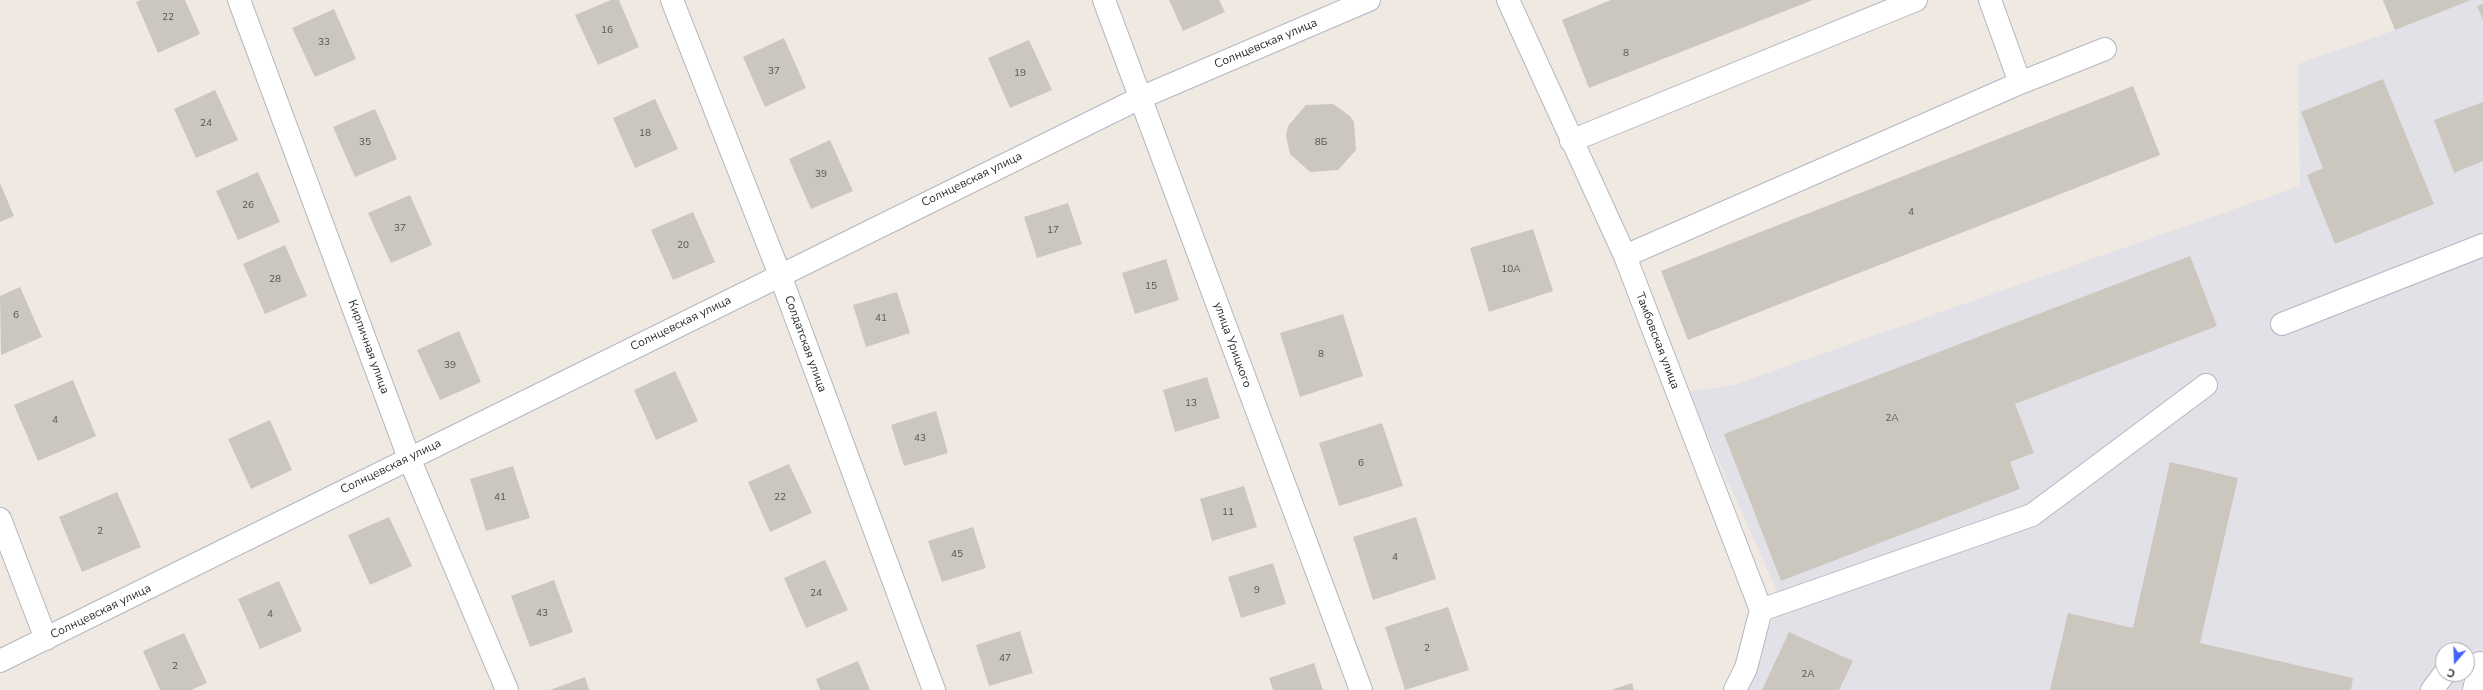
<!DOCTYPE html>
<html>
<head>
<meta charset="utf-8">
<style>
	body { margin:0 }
	#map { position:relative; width:2483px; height:690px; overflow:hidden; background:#efe9e1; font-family:"Nunito Sans",sans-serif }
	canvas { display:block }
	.north { position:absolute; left:2435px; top:642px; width:40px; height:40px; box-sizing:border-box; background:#fff; border:1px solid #ababab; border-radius:50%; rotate:199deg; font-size:11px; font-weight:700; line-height:16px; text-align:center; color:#2e2e2e }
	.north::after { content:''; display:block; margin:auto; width:14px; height:18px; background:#4264fb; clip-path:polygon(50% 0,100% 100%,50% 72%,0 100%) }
</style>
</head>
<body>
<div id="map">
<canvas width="2483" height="690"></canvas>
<div class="north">С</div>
</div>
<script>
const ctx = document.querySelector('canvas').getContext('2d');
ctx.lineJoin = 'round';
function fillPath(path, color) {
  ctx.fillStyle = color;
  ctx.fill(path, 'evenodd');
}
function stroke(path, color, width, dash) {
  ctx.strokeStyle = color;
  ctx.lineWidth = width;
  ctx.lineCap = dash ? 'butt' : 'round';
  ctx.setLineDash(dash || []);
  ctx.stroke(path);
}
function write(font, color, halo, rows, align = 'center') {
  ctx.font = font + ' "Nunito Sans",sans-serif';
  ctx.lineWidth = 4;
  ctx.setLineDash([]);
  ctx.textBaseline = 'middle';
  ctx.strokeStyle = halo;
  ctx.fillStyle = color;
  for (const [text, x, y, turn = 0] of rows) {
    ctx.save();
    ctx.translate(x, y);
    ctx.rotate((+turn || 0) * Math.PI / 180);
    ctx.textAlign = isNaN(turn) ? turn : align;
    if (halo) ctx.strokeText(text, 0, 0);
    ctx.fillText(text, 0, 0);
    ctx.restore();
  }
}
fillPath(new Path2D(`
	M2382,0H2483V690H1742L1781,600L1688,392L1733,385L2300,186L2298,64L2395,30ZM2443,650H2467V674H2443Z`), '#e3e1e8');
fillPath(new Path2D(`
	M141,0H185L200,34L158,53L136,2Z
	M611,0H619L639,47L598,65L575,15Z
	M1169,0H1219L1225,12L1183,31Z
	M1611,0H1813L1589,88L1562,20Z
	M2383,0H2471L2395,30Z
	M2483,4V20L2477,6Z
	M334,9L356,59L315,77L292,28Z
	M784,38L806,88L765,107L743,57Z
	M1029,40L1052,90L1010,108L988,58Z
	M2383,79L2434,204L2335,244L2307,175L2323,168L2301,112Z
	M2133,86L2160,155L1688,340L1661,271Z
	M215,90L238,140L196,158L174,109Z
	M655,99L678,149L635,168L613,118Z
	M2483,102V161L2454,173L2434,120Z
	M1333,104L1350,116L1354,122L1356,150L1338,170L1310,172L1290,154L1286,136L1288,126L1306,105Z
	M375,109L397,159L355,177L333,127Z
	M830,140L853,191L811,209L789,159Z
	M258,172L280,222L238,240L216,191Z
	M0,183L14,216L0,222Z
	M410,195L432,245L391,263L368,213Z
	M1068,203L1082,244L1037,258L1024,217Z
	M693,212L715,262L673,280L651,230Z
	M1533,229L1553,291L1489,312L1470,248Z
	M285,245L307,296L265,314L243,264Z
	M2190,256L2217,326L2015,404L2034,453L2010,462L2020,489L1781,581L1724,434Z
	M1166,259L1179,300L1135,314L1122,273Z
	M20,287L42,337L1,355L0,296Z
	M897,292L910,333L866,347L853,305Z
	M1343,314L1363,376L1300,397L1280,333Z
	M459,331L481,382L440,400L417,350Z
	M675,371L698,421L656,440L634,390Z
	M1207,377L1220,418L1175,432L1163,390Z
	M73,380L96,436L38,461L14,405Z
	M936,411L948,453L904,466L891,425Z
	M270,420L292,470L251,489L228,439Z
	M1382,423L1403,486L1339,506L1319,443Z
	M2170,462L2238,478L2200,643L2353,678L2351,690H2050L2068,613L2133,628Z
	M789,464L812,513L770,532L748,482Z
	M513,466L530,518L486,531L470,479Z
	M1244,486L1257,527L1212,541L1200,499Z
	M117,492L141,547L82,572L59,517Z
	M389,517L412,566L370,585L348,535Z
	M1416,517L1436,579L1373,600L1353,537Z
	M973,527L986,568L942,582L928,541Z
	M825,560L848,610L806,628L784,578Z
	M1273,563L1286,604L1241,618L1228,577Z
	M554,580L573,632L530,647L511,596Z
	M279,581L302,631L260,649L238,599Z
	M1448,607L1469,670L1405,690L1385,627Z
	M1020,631L1033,673L989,686L976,645Z
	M1789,632L1853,661L1839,690H1762Z
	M184,633L207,683L191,690H160L143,651Z
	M858,661L870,690H820L816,679Z
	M1314,663L1323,690H1273L1269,678Z
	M585,677L589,690H550Z
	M1632,683L1634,690H1611Z`), '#cbc7bf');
const minor = new Path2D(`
	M239,0L409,458L507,690
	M672,0L780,275L934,690
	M1104,0L1361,690
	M1508,0L1625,256L1761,610L1746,668L1735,690
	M2020,83L2105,49
	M1571,141L1916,0
	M1625,256L2020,83L1990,0
	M2282,324L2483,245
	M0,519L46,639
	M1761,610L2032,515L2206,385
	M0,661L1140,98L1369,0
	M2432,690L2444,674
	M2474,690L2480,663`);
stroke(minor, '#b4b7c1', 24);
stroke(minor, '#fff', 22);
write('10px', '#555452', null, [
	["22",168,18],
	["16",607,31],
	["33",324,43],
	["8",1626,54],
	["37",774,72],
	["19",1020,74],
	["24",206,124],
	["18",645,134],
	["35",365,143],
	["8Б",1321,143],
	["39",821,175],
	["26",248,206],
	["4",1911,213],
	["37",400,229],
	["17",1053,231],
	["20",683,246],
	["10А",1511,270],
	["28",275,280],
	["15",1151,287],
	["6",16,316],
	["41",881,319],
	["8",1321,355],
	["39",450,366],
	["13",1191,404],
	["2А",1892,419],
	["4",55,421],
	["43",920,439],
	["6",1361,464],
	["41",500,498],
	["22",780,498],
	["11",1228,513],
	["2",100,532],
	["45",957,555],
	["4",1395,558],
	["9",1257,591],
	["24",816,594],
	["43",542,614],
	["4",270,615],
	["2",1427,649],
	["47",1005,659],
	["2",175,667],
	["2А",1808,675]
]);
write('12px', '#2e2e2e', '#fff', [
	["Солнцевская улица",1266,44,-23],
	["Солнцевская улица",972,180,-26],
	["Солнцевская улица",681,324,-26],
	["Тамбовская улица",1657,341,69],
	["Солдатская улица",805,344,70],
	["улица Урицкого",1232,345,70],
	["Кирпичная улица",368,347,70],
	["Солнцевская улица",391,467,-26],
	["Солнцевская улица",101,612,-26]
]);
</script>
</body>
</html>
